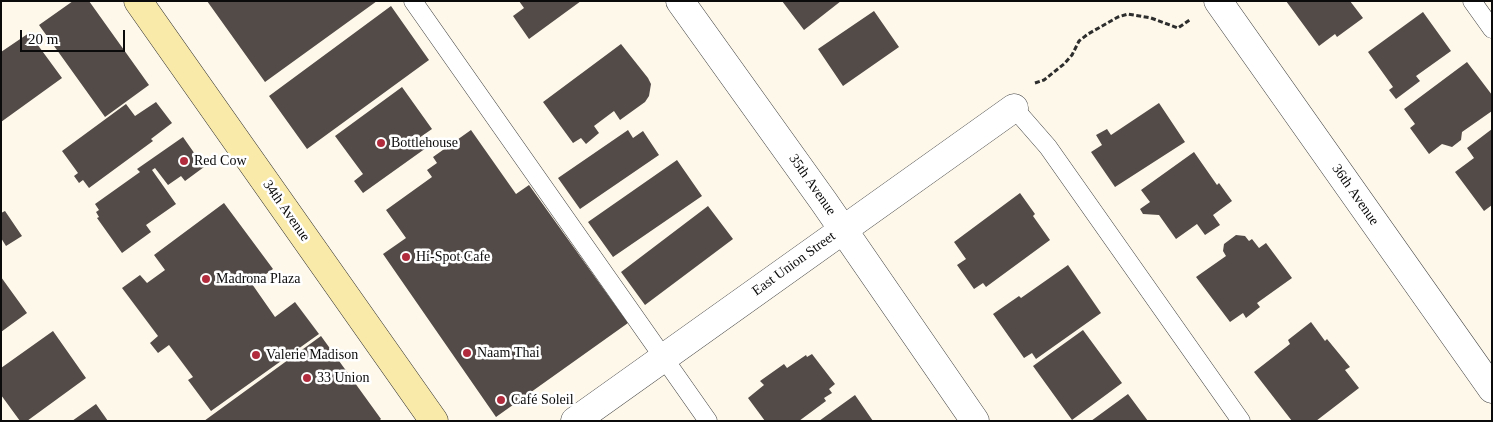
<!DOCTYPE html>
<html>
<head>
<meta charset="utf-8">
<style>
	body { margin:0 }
	#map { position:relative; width:1493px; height:422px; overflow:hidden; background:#fef8ea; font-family:Georgia,serif }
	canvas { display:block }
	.frame { position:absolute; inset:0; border:2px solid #0b0b0b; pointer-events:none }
	.scale { position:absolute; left:20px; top:30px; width:105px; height:22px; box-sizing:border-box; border:2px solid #0b0b0b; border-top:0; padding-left:6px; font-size:15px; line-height:18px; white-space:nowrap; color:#0b0b0b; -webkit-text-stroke:4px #fff; paint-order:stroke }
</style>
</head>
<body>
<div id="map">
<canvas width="1493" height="422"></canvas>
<div class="frame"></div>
<div class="scale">20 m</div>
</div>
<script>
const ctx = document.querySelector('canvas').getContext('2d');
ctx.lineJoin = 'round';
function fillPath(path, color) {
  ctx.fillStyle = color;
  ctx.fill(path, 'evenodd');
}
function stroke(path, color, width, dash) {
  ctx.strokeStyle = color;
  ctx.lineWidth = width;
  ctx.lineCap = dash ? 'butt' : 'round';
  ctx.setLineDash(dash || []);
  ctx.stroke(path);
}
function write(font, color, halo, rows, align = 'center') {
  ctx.font = font + ' Georgia,serif';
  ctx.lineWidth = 5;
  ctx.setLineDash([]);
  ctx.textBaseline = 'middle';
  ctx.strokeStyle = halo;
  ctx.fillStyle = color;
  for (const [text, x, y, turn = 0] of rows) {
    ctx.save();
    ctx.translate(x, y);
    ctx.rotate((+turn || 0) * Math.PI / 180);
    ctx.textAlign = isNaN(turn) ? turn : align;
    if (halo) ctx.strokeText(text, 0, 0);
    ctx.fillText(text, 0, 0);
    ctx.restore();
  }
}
fillPath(new Path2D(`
	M73,1H89L149,85L105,117L39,25Z
	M207,1H377L265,82Z
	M519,1H581L529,39L513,16L524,8Z
	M782,1H841L804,30Z
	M1286,1H1350L1363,18L1337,37L1335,34L1319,46Z
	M391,6L429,60L307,149L269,96Z
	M874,11L899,47L843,86L818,49Z
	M1423,12L1451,51L1416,76L1420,81L1396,99L1389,90L1393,87L1368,52Z
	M29,33L62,78L1,122V52Z
	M621,44L648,78L651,84L649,96L645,102L620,120L614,111L594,126L599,133L586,144L581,138L573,143L543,102Z
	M1467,62L1492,95V111L1462,132L1461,140L1452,147L1442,144L1429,154L1410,128L1415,124L1404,109Z
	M402,87L432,129L419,138L426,148L363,193L354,181L363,174L335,136Z
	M156,102L172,123L151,139L153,141L89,188L83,180L79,183L74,176L78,173L62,151L126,104L135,116Z
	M1159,103L1185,142L1115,187L1091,152L1102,145L1096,135L1107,129L1111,135Z
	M1492,129V205L1484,211L1455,172L1474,158L1467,148Z
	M471,130L516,194L529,185L628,323L496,417L383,254L406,238L386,210L432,177L427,170L437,163L433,157Z
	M628,130L633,138L643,131L659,155L580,209L558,178Z
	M183,137L204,167L185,181L181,176L168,185L155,168L152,170L176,204L146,225L151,232L122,253L97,218L99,217L96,212L99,210L95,204L140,172L137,169Z
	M1194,152L1217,185L1219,183L1232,201L1213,215L1220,225L1205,235L1197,224L1176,239L1159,215L1143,214L1140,209L1150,202L1141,190Z
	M677,160L702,196L613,257L588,222Z
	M1020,193L1035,214L1033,216L1050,240L986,287L983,283L974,289L957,265L966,259L954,242Z
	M224,203L273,269L252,284L275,317L295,302L319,334L211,411L188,380L193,377L169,345L158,353L150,343L158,336L122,288L140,275L147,283L165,270L154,255Z
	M708,206L733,239L645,305L621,272Z
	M5,211L22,236L6,246L1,238V213Z
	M1236,235L1245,236L1249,241L1252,239L1259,248L1266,243L1292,278L1257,303L1260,307L1246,318L1243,313L1230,322L1196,277L1226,256L1223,251L1224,244Z
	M1068,265L1101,313L1036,359L1032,353L1024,358L993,314L1019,296L1021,298Z
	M1,277L27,313L1,332Z
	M1311,322L1325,341L1327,339L1350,367L1345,370L1359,388L1316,421H1292L1254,372L1290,344L1288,340Z
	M1083,330L1122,383L1072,420L1033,366Z
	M53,331L86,378L27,421H20L1,395V368Z
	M321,336L381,419L379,421H204Z
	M812,354L835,384L829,389L832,393L824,398L826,401L799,421H765L748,398L764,385L760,381L784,364L787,368L806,355L807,357Z
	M1128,394L1148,421H1091Z
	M855,395L873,421H819Z
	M96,404L108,421H72Z`), '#534b48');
const lane = new Path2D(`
	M413,1L708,421
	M1472,1L1492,29
	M1014,108L1048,147L1241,421`);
const street = new Path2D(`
	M680,1L824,202L975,421
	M1218,1L1492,389
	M575,421L1014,108`);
const secondary = new Path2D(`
	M138,1L434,421`);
stroke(lane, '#3e3e3e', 19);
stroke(street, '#3e3e3e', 29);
stroke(secondary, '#2d2d2d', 29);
stroke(new Path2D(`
	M1035,83L1044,80L1064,64L1072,55L1079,41L1088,34L1118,17L1128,14L1151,18L1178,28L1191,19`), '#2d2d2d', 3, [5, 2.5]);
stroke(lane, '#fff', 18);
stroke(street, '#fff', 28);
stroke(secondary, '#faeaa9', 28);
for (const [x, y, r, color] of [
	[381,143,5,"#b12d3e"],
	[184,161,5,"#b12d3e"],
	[406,257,5,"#b12d3e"],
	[206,279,5,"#b12d3e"],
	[467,353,5,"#b12d3e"],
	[256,355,5,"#b12d3e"],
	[307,378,5,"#b12d3e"],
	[501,400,5,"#b12d3e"]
]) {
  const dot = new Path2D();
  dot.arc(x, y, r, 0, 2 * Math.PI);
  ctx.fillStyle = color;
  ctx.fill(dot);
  stroke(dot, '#fff', 2);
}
write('14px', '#0b0b0b', '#fff', [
	["Bottlehouse",391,143],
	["Red Cow",194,161],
	["Hi-Spot Cafe",416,257],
	["Madrona Plaza",216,279],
	["Naam Thai",477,353],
	["Valerie Madison",266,355],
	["33 Union",317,378],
	["Café Soleil",511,400]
], 'left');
write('14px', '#0b0b0b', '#fff', [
	["35th Avenue",812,185,55],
	["36th Avenue",1355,195,55],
	["34th Avenue",286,211,55],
	["East Union Street",794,264,-36]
]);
</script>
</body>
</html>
